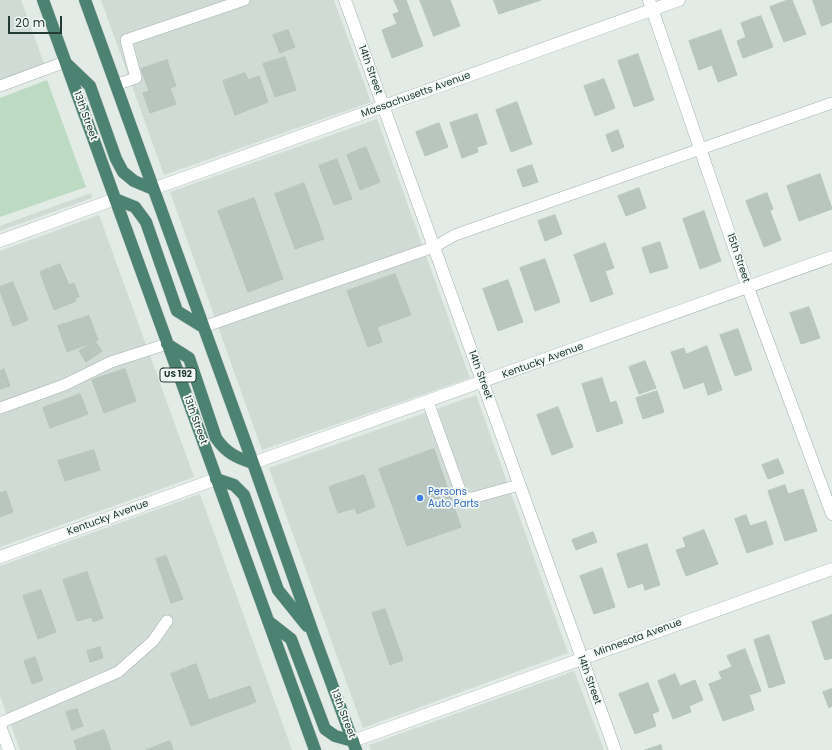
<!DOCTYPE html>
<html>
<head>
<meta charset="utf-8">
<style>
	body { margin:0 }
	#map { position:relative; width:832px; height:750px; overflow:hidden; background:#e2ebe6; font-family:Poppins,sans-serif }
	canvas { display:block }
	.scale { position:absolute; left:8px; top:16px; width:54px; height:18px; box-sizing:border-box; border:2px solid #233c33; border-top:0; padding-left:5px; font-size:12px; line-height:14px; white-space:nowrap; color:#233c33; -webkit-text-stroke:3px #f2f8f5; paint-order:stroke }
</style>
</head>
<body>
<div id="map">
<canvas width="832" height="750"></canvas>
<div class="scale">20 m</div>
</div>
<script>
const ctx = document.querySelector('canvas').getContext('2d');
ctx.lineJoin = 'round';
function fillPath(path, color) {
  ctx.fillStyle = color;
  ctx.fill(path, 'evenodd');
}
function stroke(path, color, width, dash) {
  ctx.strokeStyle = color;
  ctx.lineWidth = width;
  ctx.lineCap = dash ? 'butt' : 'round';
  ctx.setLineDash(dash || []);
  ctx.stroke(path);
}
function write(font, color, halo, rows, align = 'center') {
  ctx.font = font + ' Poppins,sans-serif';
  ctx.lineWidth = 3.5;
  ctx.setLineDash([]);
  ctx.textBaseline = 'middle';
  ctx.strokeStyle = halo;
  ctx.fillStyle = color;
  for (const [text, x, y, turn = 0] of rows) {
    ctx.save();
    ctx.translate(x, y);
    ctx.rotate((+turn || 0) * Math.PI / 180);
    ctx.textAlign = isNaN(turn) ? turn : align;
    if (halo) ctx.strokeText(text, 0, 0);
    ctx.fillText(text, 0, 0);
    ctx.restore();
  }
}
fillPath(new Path2D(`
	M0,0H21L47,72L0,90Z
	M101,0H334L371,102L164,175Z
	M377,119L470,378L262,450L170,192Z
	M91,193L92,198L0,231V226Z
	M99,215L194,477L0,547V251Z
	M476,395L568,653L363,728L269,468Z
	M200,494L292,750H20L0,696V566Z
	M574,671L604,750H371L369,745Z`), '#d0dbd5');
fillPath(new Path2D(`
	M47,80L86,187L0,217V98Z`), '#bcdbc2');
const building = new Path2D(`
	M394,0H406L423,46L392,58L382,30L397,24L393,14L399,12Z
	M420,0H450L460,26L434,36Z
	M494,0H541L499,14Z
	M788,0H792L806,34L784,42L770,7Z
	M813,0H832V22L822,26Z
	M761,16L773,47L743,58L737,41L746,37L741,23Z
	M288,30L295,47L280,53L273,35Z
	M721,30L737,75L718,82L712,65L699,70L689,41Z
	M638,54L654,100L634,107L618,61Z
	M285,57L296,90L275,97L263,64Z
	M167,60L176,86L170,88L176,104L150,113L143,93L149,91L141,69Z
	M245,73L248,80L259,76L268,102L235,115L223,81Z
	M604,79L615,108L595,116L584,86Z
	M517,102L532,144L511,152L496,110Z
	M477,114L487,144L477,147L478,152L462,158L450,123Z
	M439,123L448,147L425,156L416,132Z
	M618,130L624,147L612,152L606,135Z
	M366,147L380,182L360,190L347,155Z
	M337,159L352,199L334,205L319,166Z
	M532,165L538,182L523,187L517,170Z
	M820,174L832,209L799,221L787,186Z
	M304,183L324,239L295,249L275,194Z
	M639,188L646,208L626,216L618,196Z
	M767,193L773,209L770,211L781,240L764,247L746,201Z
	M254,198L283,279L248,292L218,211Z
	M704,211L721,261L700,269L683,219Z
	M555,215L562,234L545,241L538,221Z
	M660,242L668,268L650,273L642,248Z
	M605,243L614,268L605,271L613,294L591,302L574,255Z
	M545,259L560,302L535,311L520,268Z
	M60,264L69,285L74,283L79,297L75,298L76,301L54,310L40,272Z
	M395,274L411,315L377,327L382,342L368,347L347,291Z
	M508,280L523,322L498,331L483,289Z
	M13,282L28,320L13,326L0,291V287Z
	M809,307L820,338L801,344L790,313Z
	M89,316L98,340L67,352L58,326Z
	M738,329L752,370L735,376L720,335Z
	M95,341L102,351L86,362L79,351Z
	M707,346L722,390L708,395L704,382L684,389L671,352L684,348L686,354Z
	M645,361L656,388L639,394L629,367Z
	M4,369L10,386L0,389V371Z
	M125,369L136,401L104,413L92,380Z
	M602,378L610,403L616,401L623,423L597,432L582,384Z
	M657,391L664,412L643,419L636,398Z
	M80,394L88,414L50,428L43,408Z
	M558,407L573,447L552,455L537,415Z
	M434,449L461,527L407,546L379,469Z
	M94,450L100,470L65,481L58,461Z
	M778,459L784,473L768,479L762,465Z
	M364,475L375,507L357,514L355,508L338,513L329,487Z
	M785,485L788,494L803,489L817,531L785,541L768,491Z
	M6,491L13,512L0,517V493Z
	M746,515L750,526L766,521L773,544L747,553L735,519Z
	M704,530L718,564L686,576L676,550L686,547L683,538Z
	M593,532L597,542L576,550L572,540Z
	M647,544L660,585L645,590L643,583L628,588L617,554Z
	M166,556L183,599L171,603L156,559Z
	M602,568L615,607L594,614L580,576Z
	M87,572L103,618L93,622L92,617L77,621L63,580Z
	M41,590L56,632L38,639L23,596Z
	M385,609L403,660L390,665L372,613Z
	M832,615V658L825,660L812,622Z
	M769,635L785,683L769,688L754,640Z
	M100,647L103,658L90,662L87,651Z
	M745,649L761,691L749,695L754,710L723,721L709,684L722,679L719,672L732,667L727,656Z
	M35,657L43,680L32,684L24,661Z
	M196,664L209,700L250,686L256,702L191,726L171,674Z
	M675,674L680,686L695,680L703,700L689,706L691,712L673,719L658,681Z
	M648,683L659,711L652,714L656,726L635,734L619,694Z
	M832,689V706L829,708L823,692Z
	M77,709L83,726L72,730L66,712Z
	M104,730L111,750H77L74,741Z
	M170,741L173,750H146Z
	M661,745L662,750H645Z`);
fillPath(building, '#b8c6bf');
stroke(building, '#b5c5bd', 1);
const service = new Path2D(`
	M115,85L136,78L126,40L244,0
	M0,86L65,62
	M203,327L434,247L455,235L832,103
	M428,402L461,493L468,498H472L519,485
	M0,408L64,385L111,362L167,344
	M0,723L118,672L153,641L167,621`);
const minor = new Path2D(`
	M345,0L615,750
	M649,0L748,288L832,514
	M153,189L679,0
	M0,241L115,199
	M253,463L832,257
	M0,557L216,479
	M0,726L9,750
	M353,741L832,569`);
const trunk = new Path2D(`
	M43,0L315,750
	M85,0L253,463L313,633L356,750
	M67,64L90,86L116,159L123,172L134,181L153,189
	M115,199L135,207L146,222L177,311L203,327
	M167,344L189,358L216,438C226,453 237,458 253,463
	M216,479L234,485L244,495L278,590L307,626
	M268,621L291,639L325,729L335,736L353,741`);
stroke(service, '#a5b3ad', 12);
stroke(minor, '#a5b3ad', 13);
stroke(trunk, '#c1c8c6', 13);
stroke(service, '#fff', 11);
stroke(minor, '#fff', 12);
stroke(trunk, '#4c8271', 12);
for (const [x, y, r, color] of [
	[420,498,4,"#3f7fe0"]
]) {
  const dot = new Path2D();
  dot.arc(x, y, r, 0, 2 * Math.PI);
  ctx.fillStyle = color;
  ctx.fill(dot);
  stroke(dot, '#f2f8f5', 1.5);
}
for (const [x, y, w] of [
	[178,375,36]
]) {
  const box = new Path2D();
  box.roundRect(x - w / 2, y - 7, w, 14, 3);
  ctx.fillStyle = '#f2f8f5';
  ctx.fill(box);
  stroke(box, '#233c33', 1);
}
write('bold 9px', '#233c33', null, [
	["US 192",178,375]
]);
write('10px', '#233c33', '#f2f8f5', [
	["14th Street",370,70,70],
	["Massachusetts Avenue",416,95,-20],
	["13th Street",85,116,70],
	["15th Street",738,258,71],
	["Kentucky Avenue",543,361,-20],
	["14th Street",480,375,70],
	["13th Street",195,420,70],
	["Kentucky Avenue",108,518,-20],
	["Minnesota Avenue",638,638,-20],
	["14th Street",589,680,70],
	["13th Street",343,714,69]
]);
write('10px', '#366cbe', '#f2f8f5', [
	["Persons",428,492],
	["Auto Parts",428,504]
], 'left');
</script>
</body>
</html>
